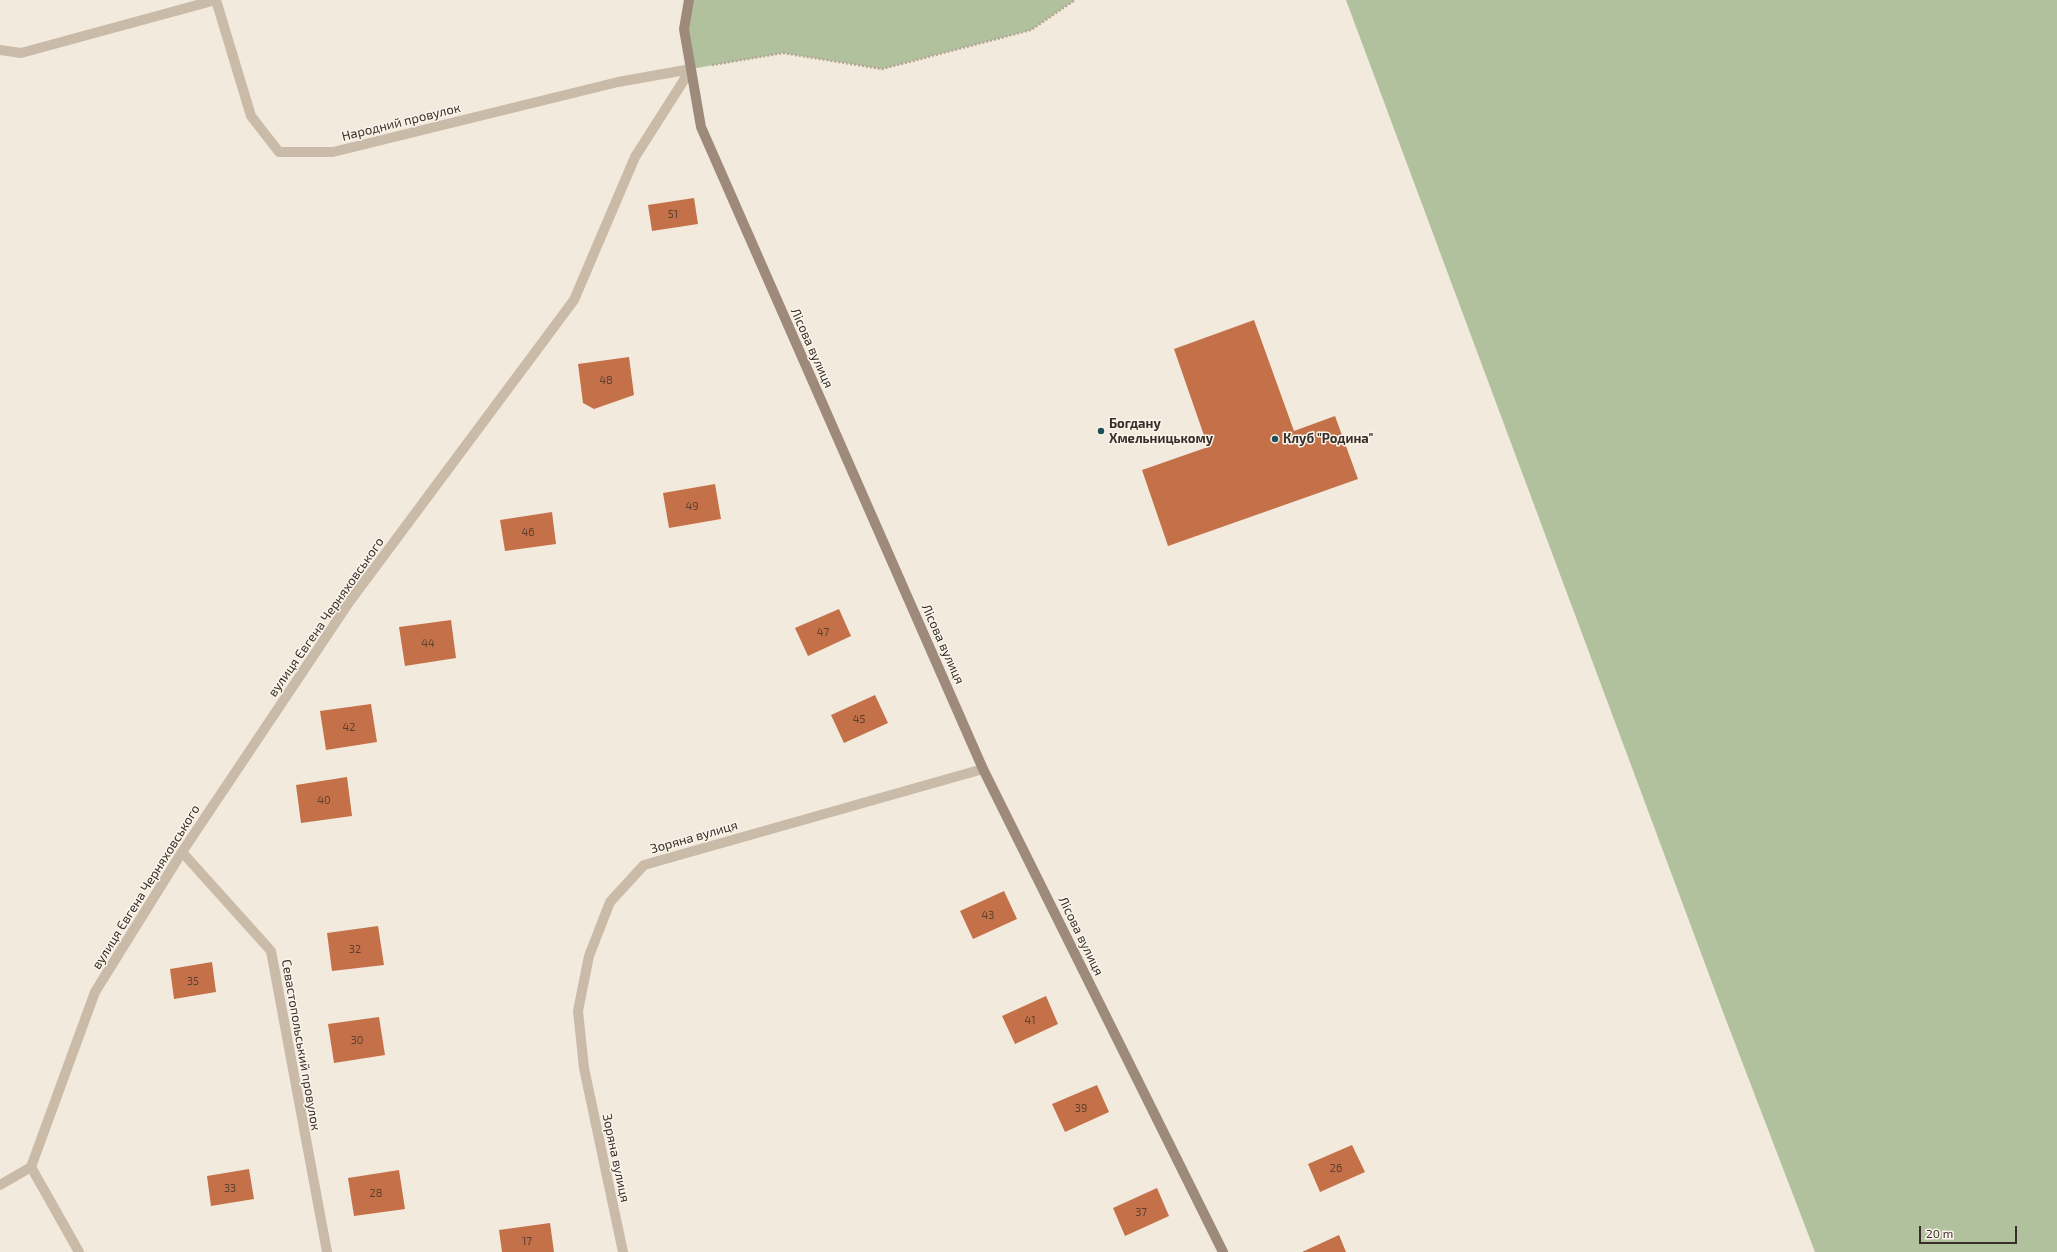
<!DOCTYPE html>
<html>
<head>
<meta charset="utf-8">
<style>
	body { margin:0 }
	#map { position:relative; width:2057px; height:1252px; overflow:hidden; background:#f2eadd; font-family:"Exo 2",sans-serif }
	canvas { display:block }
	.scale { position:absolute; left:1919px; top:1226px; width:98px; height:18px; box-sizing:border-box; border:2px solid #382f29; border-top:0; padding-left:5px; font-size:12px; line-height:14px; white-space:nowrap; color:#382f29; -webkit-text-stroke:3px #faf4ea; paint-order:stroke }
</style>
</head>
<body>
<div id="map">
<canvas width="2057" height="1252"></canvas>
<div class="scale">20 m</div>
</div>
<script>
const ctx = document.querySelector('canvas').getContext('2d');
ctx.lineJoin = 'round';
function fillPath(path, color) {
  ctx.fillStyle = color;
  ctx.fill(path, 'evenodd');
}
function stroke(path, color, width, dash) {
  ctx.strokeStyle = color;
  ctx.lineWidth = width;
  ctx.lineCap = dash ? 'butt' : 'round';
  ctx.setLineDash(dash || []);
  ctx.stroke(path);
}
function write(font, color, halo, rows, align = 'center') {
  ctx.font = font + ' "Exo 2",sans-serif';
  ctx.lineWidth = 3;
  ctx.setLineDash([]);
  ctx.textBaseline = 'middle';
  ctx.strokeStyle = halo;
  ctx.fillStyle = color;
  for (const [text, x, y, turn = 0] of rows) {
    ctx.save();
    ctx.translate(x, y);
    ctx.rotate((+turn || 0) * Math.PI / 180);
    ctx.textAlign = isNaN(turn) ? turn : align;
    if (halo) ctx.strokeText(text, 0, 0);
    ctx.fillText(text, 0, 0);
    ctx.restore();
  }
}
fillPath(new Path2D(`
	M689,0H1075L1031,30L882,69L783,53L691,69L684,29Z
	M1346,0H2057V1252H1815L1723,1012Z`), '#b2c19d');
fillPath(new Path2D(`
	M694,198L698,224L652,231L648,205Z
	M1254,320L1294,431L1335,416L1358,479L1168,546L1142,470L1208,447L1174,349Z
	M629,357L634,395L594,409L583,403L578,364Z
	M715,484L721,519L669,528L663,493Z
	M552,512L556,544L505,551L500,520Z
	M839,609L851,636L808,656L795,628Z
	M451,620L456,658L405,666L399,627Z
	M875,695L888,723L844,743L831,715Z
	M371,704L377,742L326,750L320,711Z
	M347,777L352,816L301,823L296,785Z
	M1004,891L1017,919L973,939L960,911Z
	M378,926L384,965L332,971L327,933Z
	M212,962L216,992L174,999L170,969Z
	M1046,996L1058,1024L1015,1044L1002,1016Z
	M379,1017L385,1055L334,1063L328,1024Z
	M1097,1085L1109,1112L1065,1132L1052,1104Z
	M1352,1145L1365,1172L1320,1192L1308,1164Z
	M249,1169L254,1199L211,1206L207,1176Z
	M399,1170L405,1209L354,1216L348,1178Z
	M1157,1188L1169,1216L1125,1236L1113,1208Z
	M550,1223L554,1252H502L499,1230Z
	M1339,1235L1346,1252H1302Z`), '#c47149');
stroke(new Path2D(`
	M712,65L783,53L882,69L1031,30L1075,0`), '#b6a593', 2.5, [2, 2]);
stroke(new Path2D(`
	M216,0L251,116L279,152H333L618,82L691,69
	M0,50L21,53L216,0
	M182,852L271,951L327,1252
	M31,1167L79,1252
	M0,1185L31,1167L95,992L182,852L350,601L574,300L635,157L691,69
	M623,1252L584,1068L578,1011L589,956L610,902L644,865L983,769`), '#cabba9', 10);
stroke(new Path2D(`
	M689,0L684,29L701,127L983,769L1223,1252`), '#9e8a7b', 10);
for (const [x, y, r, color] of [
	[1101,431,4,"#1f5059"],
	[1275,439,4,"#1f5059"]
]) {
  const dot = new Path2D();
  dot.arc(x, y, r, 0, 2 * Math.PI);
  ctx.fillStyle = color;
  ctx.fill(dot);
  stroke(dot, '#faf4ea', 1.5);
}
write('11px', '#5b4031', null, [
	["51",673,214],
	["48",606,380],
	["49",692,506],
	["46",528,532],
	["47",823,632],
	["44",428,643],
	["45",859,719],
	["42",349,727],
	["40",324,800],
	["43",988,915],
	["32",355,949],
	["35",193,981],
	["41",1030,1020],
	["30",357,1040],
	["39",1081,1108],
	["26",1336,1168],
	["33",230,1188],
	["28",376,1193],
	["37",1141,1212],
	["17",527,1241]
]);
write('13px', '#382f29', '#faf4ea', [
	["Народний провулок",401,122,-14],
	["Лісова вулиця",812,348,66],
	["вулиця Євгена Черняховського",326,617,-55],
	["Лісова вулиця",943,644,66],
	["Зоряна вулиця",694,837,-16],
	["вулиця Євгена Черняховського",146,887,-58],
	["Лісова вулиця",1081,936,64],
	["Севастопольський провулок",301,1045,80],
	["Зоряна вулиця",616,1158,78]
]);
write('bold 13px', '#382f29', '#faf4ea', [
	["Богдану",1109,424],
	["Хмельницькому",1109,439],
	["Клуб \"Родина\"",1283,439]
], 'left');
</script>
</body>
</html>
